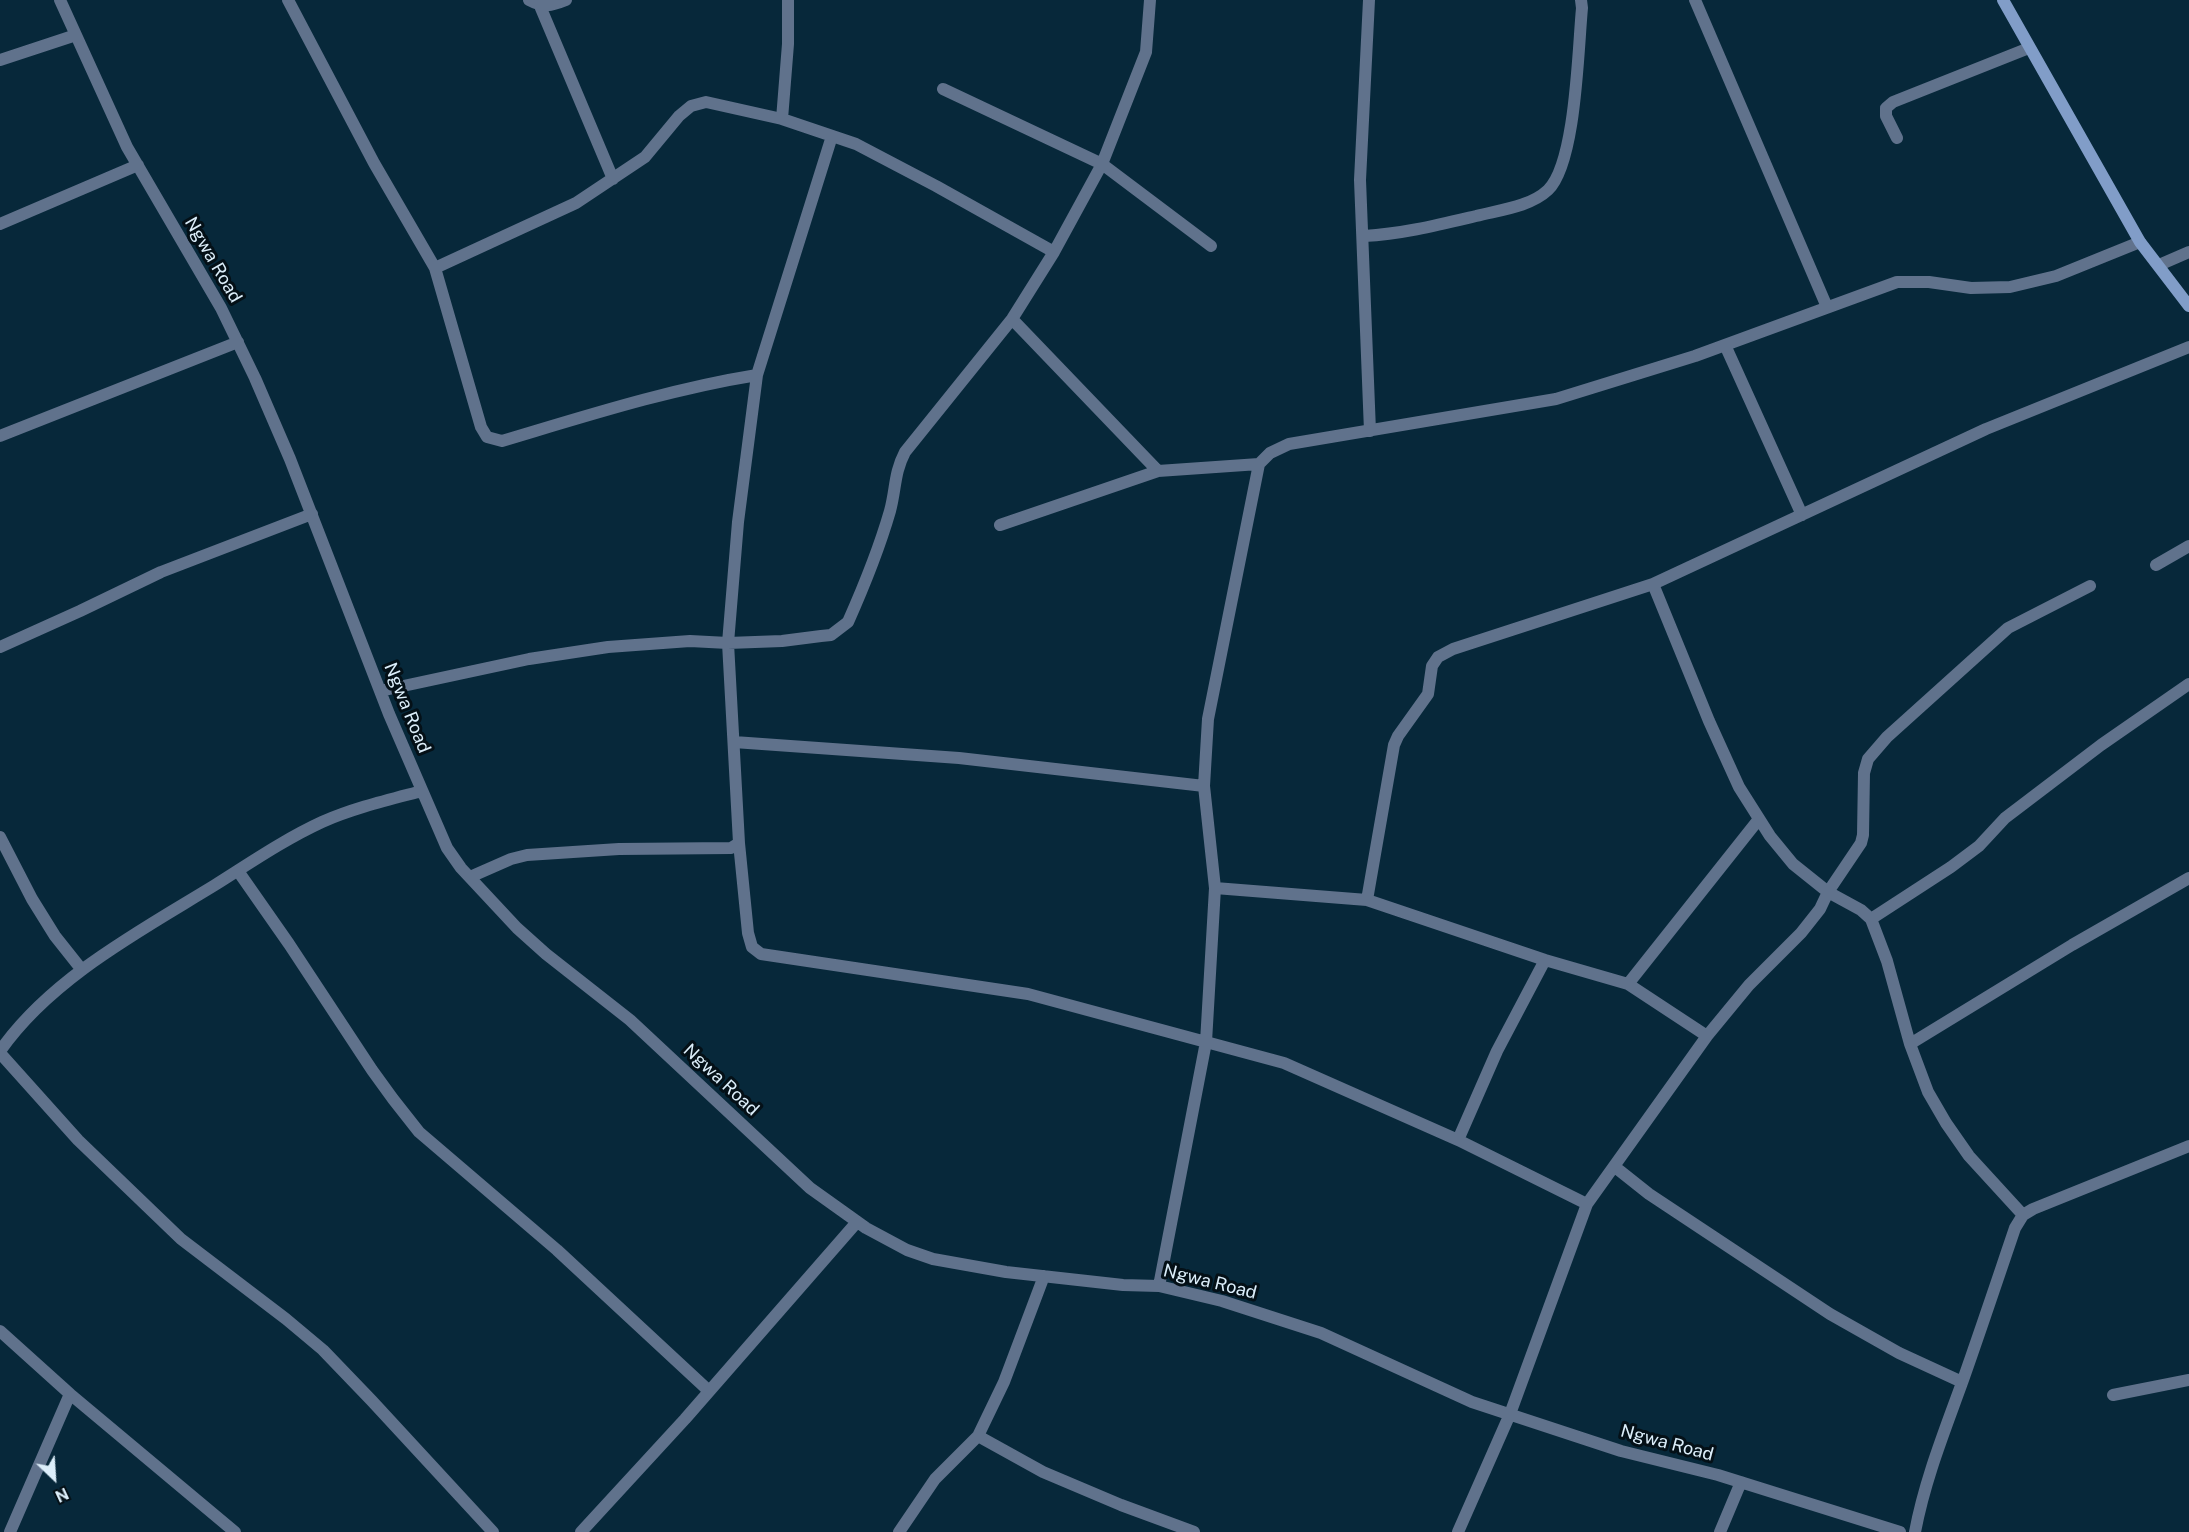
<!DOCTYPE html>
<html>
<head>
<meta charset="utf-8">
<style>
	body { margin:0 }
	#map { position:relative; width:2189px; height:1532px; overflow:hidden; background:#07283a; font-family:"Public Sans",sans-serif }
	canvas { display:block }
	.north { position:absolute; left:24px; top:1448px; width:60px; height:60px; -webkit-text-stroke:4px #041017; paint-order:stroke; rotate:155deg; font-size:16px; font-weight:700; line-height:24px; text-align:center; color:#dceefa }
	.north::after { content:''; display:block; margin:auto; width:21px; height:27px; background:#dceefa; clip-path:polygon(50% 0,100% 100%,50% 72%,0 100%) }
</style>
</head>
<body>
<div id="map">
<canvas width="2189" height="1532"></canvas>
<div class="north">N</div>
</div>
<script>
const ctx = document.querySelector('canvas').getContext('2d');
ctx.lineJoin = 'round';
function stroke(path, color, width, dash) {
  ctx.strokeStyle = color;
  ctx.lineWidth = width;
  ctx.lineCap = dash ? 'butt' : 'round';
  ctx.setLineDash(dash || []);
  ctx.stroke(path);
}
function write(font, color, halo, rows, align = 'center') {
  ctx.font = font + ' "Public Sans",sans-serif';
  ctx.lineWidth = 6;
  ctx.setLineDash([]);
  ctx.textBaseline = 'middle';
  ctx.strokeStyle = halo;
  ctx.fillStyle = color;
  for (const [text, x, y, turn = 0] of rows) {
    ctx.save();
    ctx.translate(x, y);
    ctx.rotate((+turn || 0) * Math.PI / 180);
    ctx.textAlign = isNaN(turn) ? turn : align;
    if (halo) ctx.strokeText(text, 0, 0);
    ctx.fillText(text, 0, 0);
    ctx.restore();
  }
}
stroke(new Path2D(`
	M60,0L127,147L221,308L255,378L290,459L389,714L447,848L461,868L517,928L546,954L630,1020L810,1188L866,1228L907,1250L933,1259L1006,1272L1123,1285L1159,1286L1222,1301L1321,1333L1472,1402L1621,1451L1718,1475L1900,1532
	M288,0L374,163L435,268L481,427L487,437L502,441C586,416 670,389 757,375
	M529,0C544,8 551,6 566,0
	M1369,0L1360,180L1370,431
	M1695,0L1827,307
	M540,6L613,179
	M0,60L76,35
	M943,89L1102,164L1211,246
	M782,119L788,44V0
	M832,136L757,375L738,522L728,643L739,843L748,933L752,947L761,954L1028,994L1284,1063L1458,1140L1587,1204
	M1897,138L1886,116V108L1893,102L2029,48
	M0,224L138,165
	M1364,236C1402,234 1438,225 1476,216C1499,210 1530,207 1548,190C1576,163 1578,49 1582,8L1581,0
	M2159,265L2189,252
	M435,268L576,203L645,157L679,116L691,106L706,102L782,119L856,144L936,186L1054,252
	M1012,319L1158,471
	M1725,345L1802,515
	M0,436L238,342
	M1000,525L1158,471L1259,464
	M2156,565L2189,546
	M1653,584L1709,721L1739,787L1770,836L1793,864L1828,892L1861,910L1871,919L1887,961L1910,1044L1928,1092L1946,1123L1969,1156L2023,1215
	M0,647L80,611L161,572L312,514
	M380,691L529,659L608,647L690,641L728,643L782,641L821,636L831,635L848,622C864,586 879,549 890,511C896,489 894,473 905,452L1012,319L1054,252L1102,164L1146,52L1150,0
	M734,742L959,758L1204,786
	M0,837L32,899L55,936L82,970
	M238,871L289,944L372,1070L393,1099L419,1132L557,1250L709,1391
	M470,877L511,859L527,855L619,849L731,848L739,843
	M1215,888L1367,900L1545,960L1628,984L1707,1036
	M1367,900L1394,745L1398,736L1428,694L1432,666L1438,657L1453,649L1653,584L1986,429L2189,347
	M1871,919L1951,867L1979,846L2005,818L2101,745L2189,684
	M1628,984L1759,819
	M1910,1044L2072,945L2189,878
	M0,1051C51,978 140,931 215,885C250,863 285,839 322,822C354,808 388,800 422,791
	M0,1053L78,1140L181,1239L286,1319L323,1350L372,1401L493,1532
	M1458,1140L1497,1051L1545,960
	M1615,1167L1649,1194L1830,1314L1899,1353L1962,1382
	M1159,1286L1206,1042L1215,888L1204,786L1208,719L1259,464L1270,453L1289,444L1556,399L1695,356L1897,282H1929L1971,288L2010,287L2056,276L2140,242
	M0,1331L70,1394L235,1532
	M2113,1395L2189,1380
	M978,1436L1043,1472L1121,1505L1194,1532
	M10,1532L70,1394
	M581,1532L685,1419L857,1222
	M899,1532L935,1479L978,1436L1004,1382L1044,1276
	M1458,1532L1510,1414L1587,1204L1707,1036L1749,985L1801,933L1820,909L1828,892L1861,843L1863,835L1864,773L1868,759L1887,737L2008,628L2090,586
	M1720,1532L1741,1482
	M1915,1532C1925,1479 1945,1430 1963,1380C1981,1329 1998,1278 2015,1228L2023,1215L2033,1209L2189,1146`), '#60728c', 12);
stroke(new Path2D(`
	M2003,0L2140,242L2189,306`), '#819dc8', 12);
write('18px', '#dceefa', '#041017', [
	["Ngwa Road",213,260,60],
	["Ngwa Road",407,708,68],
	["Ngwa Road",721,1080,43],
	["Ngwa Road",1210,1282,14],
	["Ngwa Road",1667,1443,15]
]);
</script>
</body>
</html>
